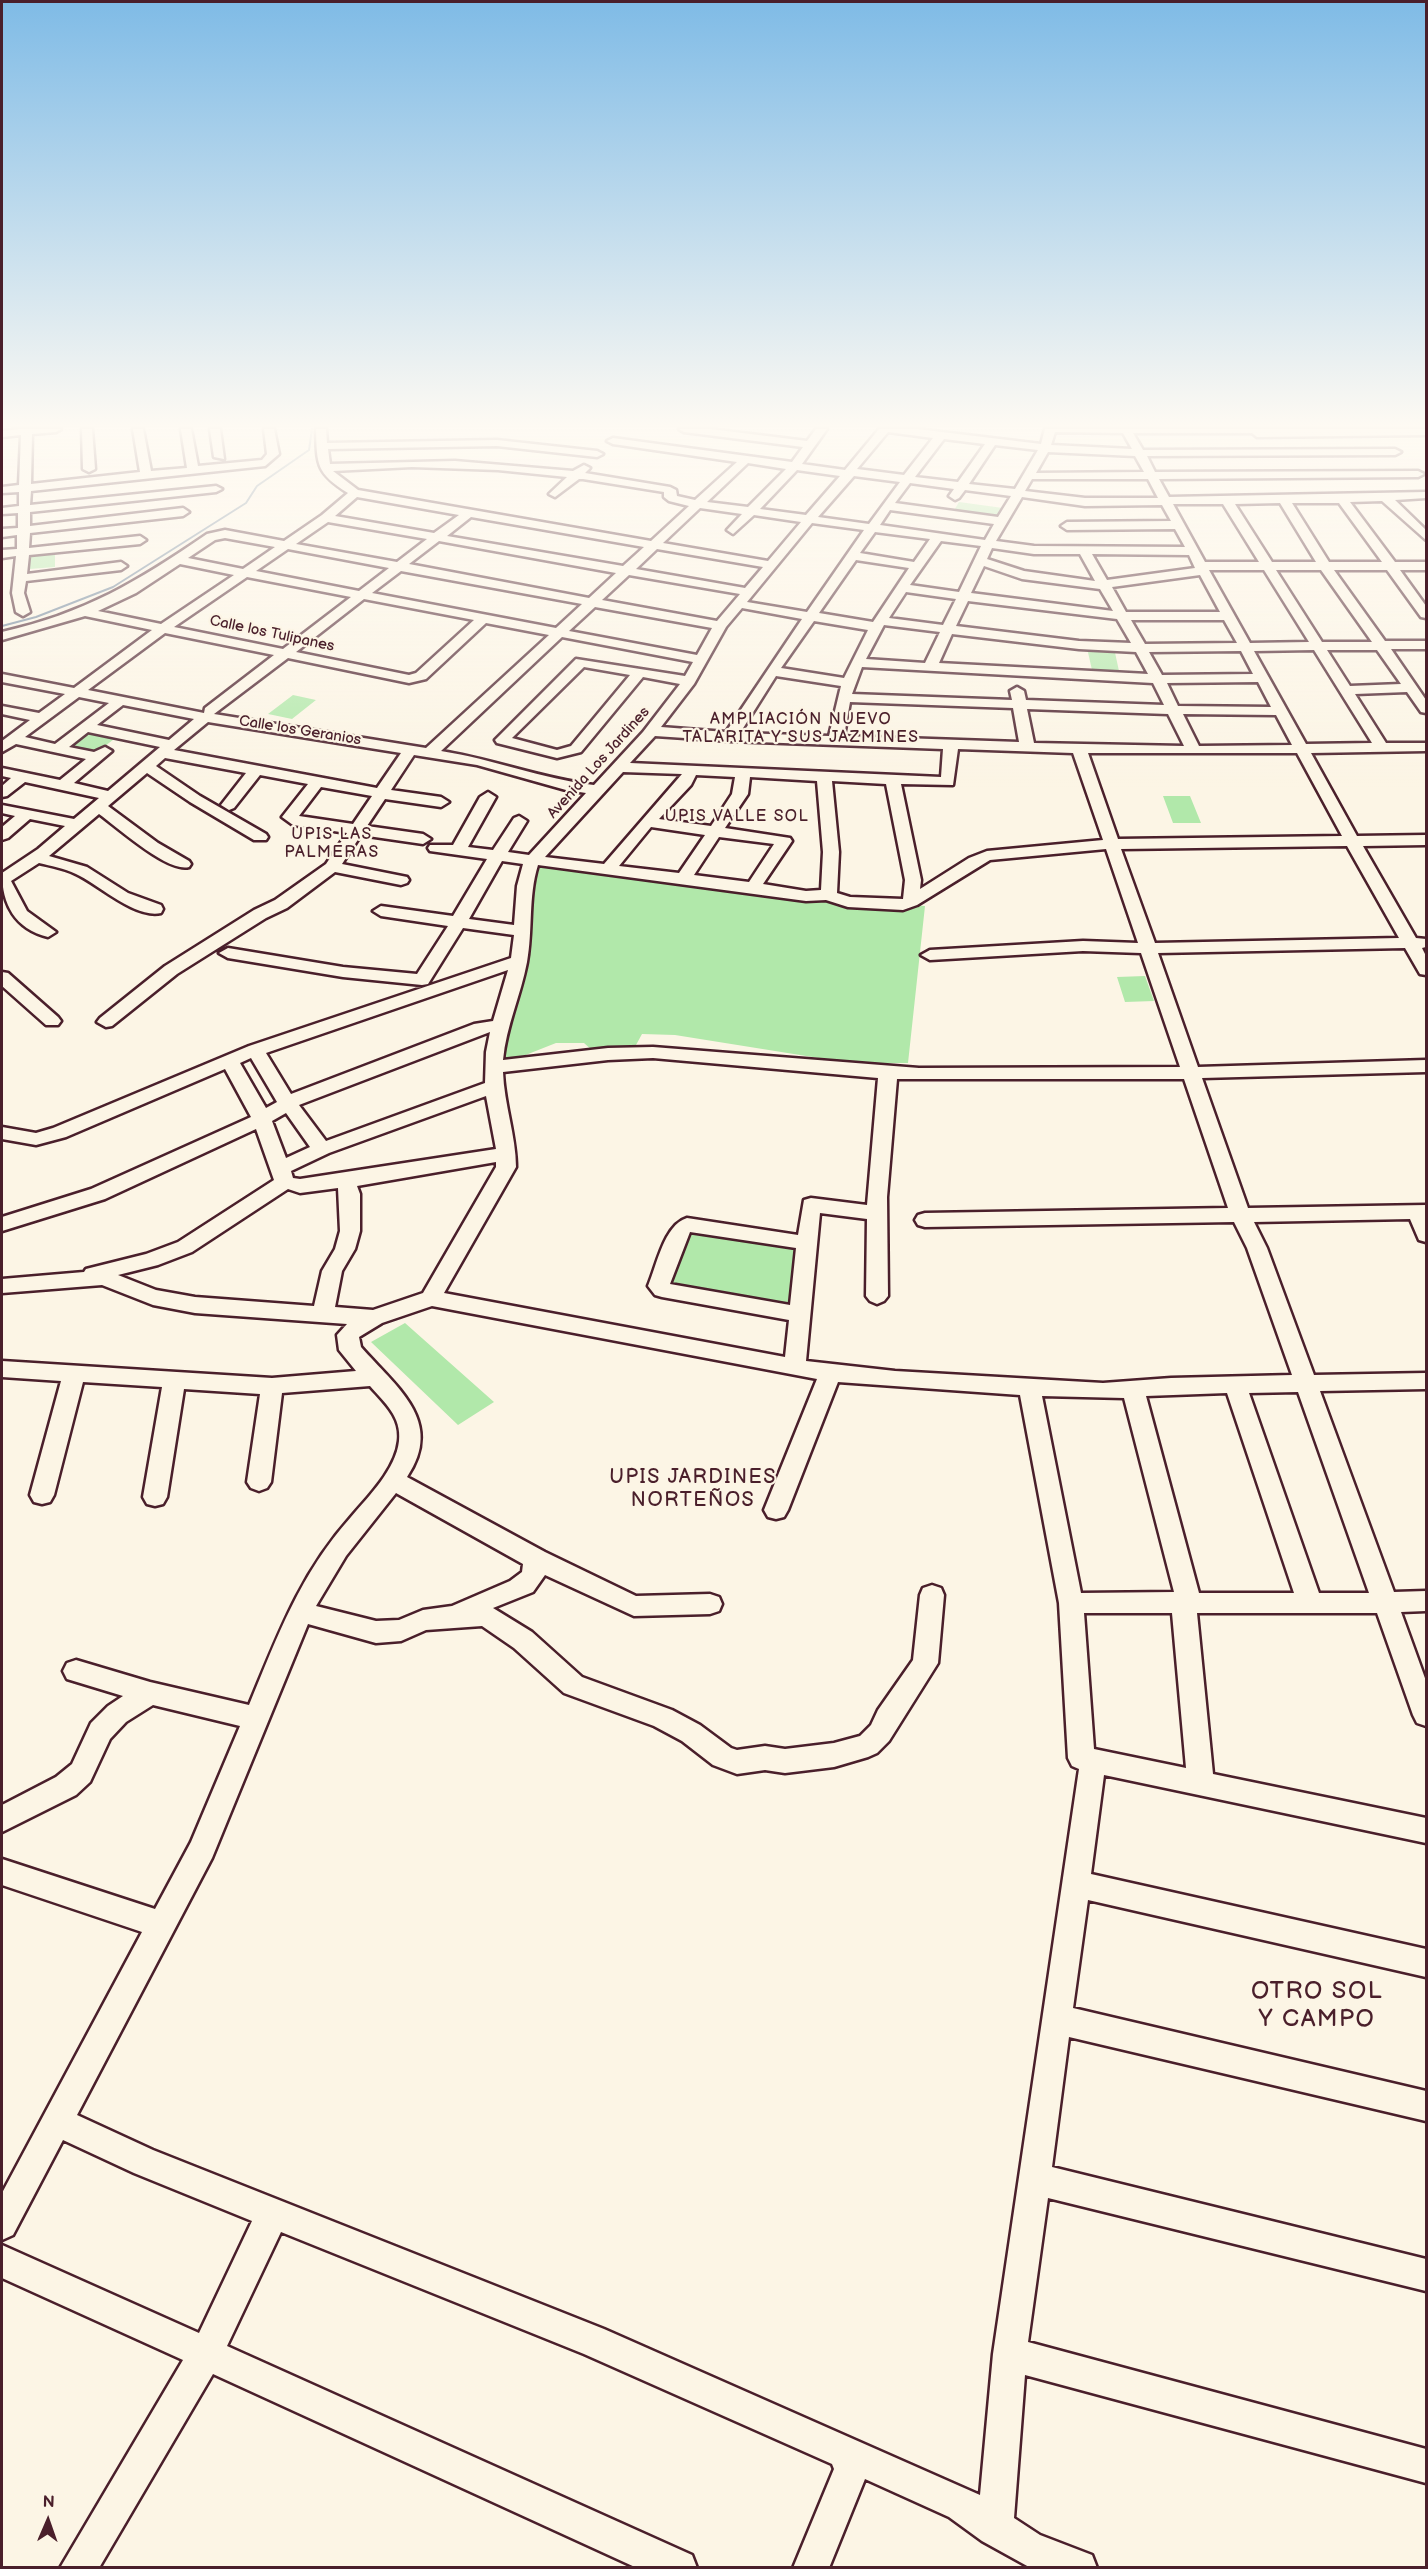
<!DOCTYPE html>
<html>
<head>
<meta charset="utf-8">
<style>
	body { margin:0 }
	#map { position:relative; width:1428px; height:2569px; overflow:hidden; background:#fcf5e5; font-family:"Balsamiq Sans",sans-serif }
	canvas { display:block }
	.frame { position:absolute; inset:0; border:3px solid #4a1f2b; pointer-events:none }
	.north { position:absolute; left:18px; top:2491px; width:60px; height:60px; -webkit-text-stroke:4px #fcf5e5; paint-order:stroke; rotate:2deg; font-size:16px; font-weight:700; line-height:24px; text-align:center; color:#4a1f2b }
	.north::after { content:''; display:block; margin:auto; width:21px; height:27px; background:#4a1f2b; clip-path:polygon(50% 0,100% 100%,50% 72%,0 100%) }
</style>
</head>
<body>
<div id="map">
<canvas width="1428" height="2569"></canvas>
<div class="frame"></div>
<div class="north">N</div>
</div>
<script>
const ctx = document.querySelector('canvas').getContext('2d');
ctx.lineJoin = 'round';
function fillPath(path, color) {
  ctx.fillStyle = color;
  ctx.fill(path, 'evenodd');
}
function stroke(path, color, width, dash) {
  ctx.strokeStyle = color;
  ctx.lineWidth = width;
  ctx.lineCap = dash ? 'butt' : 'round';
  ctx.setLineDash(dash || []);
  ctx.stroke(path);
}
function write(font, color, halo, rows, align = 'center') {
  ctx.font = font + ' "Balsamiq Sans",sans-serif';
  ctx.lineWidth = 4.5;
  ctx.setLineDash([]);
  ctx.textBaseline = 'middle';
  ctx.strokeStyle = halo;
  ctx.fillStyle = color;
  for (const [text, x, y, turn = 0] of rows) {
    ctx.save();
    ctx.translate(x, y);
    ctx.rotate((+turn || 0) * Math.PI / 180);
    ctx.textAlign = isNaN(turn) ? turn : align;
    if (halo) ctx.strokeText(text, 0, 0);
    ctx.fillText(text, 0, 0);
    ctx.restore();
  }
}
fillPath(new Path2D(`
	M959,502L1003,508L997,518L953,512Z
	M55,551V567L30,569V553Z
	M1087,648H1114L1119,671L1092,670Z
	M293,695L316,700L292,719L268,714Z
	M85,730L118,736L96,753L64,747Z
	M1163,796H1190L1201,823H1173Z
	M538,864L833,902L925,906L908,1063H850L675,1035L642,1034L636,1045L616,1051H593L584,1043H556L518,1058L502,1059L509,1018L529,951L528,895Z
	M1145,976L1154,1001L1125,1002L1117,977Z
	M692,1231L799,1248L791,1306L669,1285Z
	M405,1323L494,1402L458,1425L371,1342Z`), '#b1e8aa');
stroke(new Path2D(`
	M2,626L36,617L113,587L246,503L257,486L309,450L312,429`), '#6c839a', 2);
const minor = new Path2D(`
	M20,429H61L56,432L32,434L31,484L140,472L133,429H143L151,471L187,468L181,429H191L198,466L262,460L267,454L264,429H274L279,454L265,466L31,491L30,505L216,486L222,489L216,492L30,512V526L183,508L189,512L183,516L30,533L29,548L140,536L146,540L140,544L29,555L27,574L121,562L127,566L121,570L26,581L24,593L30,612L23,616L16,612L12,593L16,556L2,558V550L17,549V535L2,537V529L18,528V513L2,514V508L19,506V492L2,493V487L19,485L21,435L2,437V431Z
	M82,429H92L95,469L89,472L83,469Z
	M210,429H220L224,459L214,457Z
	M316,429H326L327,443L497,440L597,451L603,454L597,457L497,446L328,449L330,464L455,461L573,471L584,465L590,468L585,473L670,487L676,490L677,496L695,500L737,462L613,444L607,441L613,438L792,462L803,447L684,432L679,429H710L807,441L816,429H827L802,464L845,470L879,429H917L1041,444L1045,429H1426V435L1257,437L1252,433H1133L1143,450L1395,449L1401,452L1395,455L1147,456L1155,472L1418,471L1424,474L1418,477L1159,479L1169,497L1426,492V498L1395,500L1426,530V540L1382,501L1350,502L1395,562H1426V570H1400L1426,606V618L1421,617L1387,570H1334L1385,641H1426V649H1391L1426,700V713L1421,712L1407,692L1355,694L1386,743H1426V751L1311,753L1357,836L1426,835V845L1363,846L1416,938L1426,939V947L1422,948L1426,956V975L1420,974L1405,948L1158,953L1198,1067L1426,1060V1072L1202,1078L1248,1208L1426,1205V1242L1419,1240L1410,1219L1254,1222L1267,1248L1314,1375L1426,1373V1389L1320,1391L1394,1592L1426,1591V1611L1401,1612L1426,1681V1726L1417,1723L1413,1715L1377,1613H1197L1213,1774L1426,1818V1843L1104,1775L1091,1874L1426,1949V1977L1088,1900L1073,2008L1426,2091V2121L1069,2037L1052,2167L1426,2259V2291L1048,2198L1028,2342L1426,2449V2483L1025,2375L1014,2518L1040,2535L1092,2555L1097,2568L1029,2567L982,2541L949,2517L865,2479L829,2568H793L834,2469L832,2464L584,2354L281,2232L227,2346L692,2555L697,2568H637L213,2374L99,2568H60L183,2360L2,2278V2245L199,2333L252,2221L134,2173L63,2140L13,2235L2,2240V2193L142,1932L2,1885V1859L155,1909L191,1842L240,1726L153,1705L126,1722L110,1739L90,1782L76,1795L2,1832V1805L56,1777L72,1764L91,1723L108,1706L123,1696L67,1679L63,1671L67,1663L76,1660L150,1682L249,1705C278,1635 300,1574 351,1517C369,1496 396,1469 399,1441C402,1417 384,1402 370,1386L282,1393L271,1482L267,1488L259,1491L251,1488L247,1482L260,1394L184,1389L167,1497L163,1504L155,1506L147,1504L143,1497L162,1387L83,1382L54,1495L50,1502L42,1504L34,1502L30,1495L61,1381L2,1377V1361L272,1378L356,1371L339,1350L337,1335L347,1324L195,1313L153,1305L102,1285L2,1293V1279L84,1272L86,1269L146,1254L178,1242L274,1180L256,1129L105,1199L2,1231V1217L91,1189L251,1117L225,1069L66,1137L36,1145L2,1139V1127L36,1133L53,1128L249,1046L511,958L514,935L463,928L428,984L422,985L343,977L228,958L219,953L228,948L343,967L417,974L448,926L381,916L373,911L381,906L453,916L487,859L430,851L428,848L430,845H453L480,797L488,792L496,797L468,847L493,850L514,818L519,816L527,821L508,852L529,855L586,793L566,790L477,765L414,755L391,790L441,797L449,802L441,807L385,799L367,826L423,834L431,839L423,844L361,835L342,864L407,877L409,880L407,883L401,885L335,872L287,908L266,918L177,974L112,1026L106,1027L97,1022L100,1018L165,966L254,910L275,900L326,864L347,833L293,825L282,817L308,784L260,775L234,808L229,810L221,805L246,773L165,758L156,766L200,796L266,834L268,837L266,840H254L190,802L147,773L108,806L158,843L189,861L191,864L189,867C168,873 117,827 99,814L49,856L87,867L128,893L161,905L163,909L161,913C135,919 98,884 76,874C64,868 51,866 39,863L11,881L27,911L56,932L48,937C15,929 2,904 2,873L38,849L65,826L30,819L8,838L2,840V827L15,816L2,813V805L74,819L99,798L25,782L7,796L2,797V786L11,778L2,776V768L60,780L86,759L16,744L2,752V741L30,720L2,714V706L39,713L65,694L2,682V674L74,688L152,630L85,616L2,640V632C85,613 137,582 207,534L225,530L284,541L322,515L348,493C316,473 317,465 316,429ZM888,432L933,438L904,475L857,469ZM1055,432L1123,433L1132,449L1051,445ZM944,439L985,444L958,482L915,477ZM995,445L1038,450L1015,489L969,484ZM1048,452L1135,456L1144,472L1036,473ZM748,463L786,469L748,507L707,502ZM412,467L498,470L567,477L549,494L555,497L579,479H583L664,492V497L669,501L689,506L651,541L358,490L333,471ZM797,470L840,476L806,515L760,509ZM854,476L900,482L869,524L818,517ZM1032,479H1148L1158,498H1085L1025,491ZM910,483L954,489L949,496L955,500L959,498L965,490L1011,496L998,517L895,503ZM357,497L459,515L434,533L335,516ZM1022,497L1085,506L1162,505L1171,521L1067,522L1061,526L1067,530L1175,529L1185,547L1034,546L996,541ZM1280,503L1316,562H1272L1235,504ZM1292,503H1339L1382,562H1329ZM1173,504H1223L1259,562H1205ZM700,508L742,514L727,530L733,534L754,515L801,522L768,561L663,543ZM890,510L994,524L985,540L880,525ZM471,517L644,547L623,566L447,536ZM328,522L427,539L397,562L296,544ZM812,523L864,530L807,612L747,602ZM875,532L930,539L914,562L860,553ZM225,538L275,547L243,569L188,558L215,540ZM439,541L616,573L589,598L409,564ZM941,541L981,546L959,592L910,585ZM992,548L1034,554H1080L1095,581L1024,571L987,559ZM288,549L389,568L359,591L256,571ZM657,549L763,567L745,588L636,569ZM1092,554L1189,555L1195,568L1107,580ZM856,560L909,568L873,622L819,613ZM180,564L234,575L161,624L98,611L136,593ZM984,566L1022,579L1100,589L1113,611L971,593ZM1209,570H1264L1309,642L1250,643ZM1276,570H1321L1372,642H1322ZM401,571L582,604L556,628L372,593ZM629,575L740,594L717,621L602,600ZM1200,575L1220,612H1126L1112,587ZM247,577L351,597L283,649L174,627ZM906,592L956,599L943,625L889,618ZM364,599L474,620L416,673L409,675L296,652ZM968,601L1117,619L1131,643L1079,641L956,626ZM595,607L712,628L697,655L569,631ZM742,608L802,619L726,732L661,727L694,684L726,627ZM1131,620H1224L1237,643L1145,644ZM814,621L868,630L844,678L781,668ZM486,623L549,635L426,748L214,714L288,658L409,683L426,679ZM884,625L940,632L925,663L866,659ZM165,633L274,655L205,708L204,713L88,690ZM952,634L1079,649L1136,652L1148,674L939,663ZM562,637L693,662L685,676L576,659L495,740L497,743L557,758L581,752L643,677L680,684L643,732L594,785C542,779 493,759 441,751ZM1314,650L1372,743L1306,744L1254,651ZM1327,650H1377L1401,684L1350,686ZM1241,651L1253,674L1162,675L1149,652ZM584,667L630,675L571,746L557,750L512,738ZM862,667L1153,683L1164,705L1026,700L1024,691L1017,687L1010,691L1012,700L852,694ZM776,676L841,686L829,736L740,733ZM1258,682L1271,707L1178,706L1167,683ZM79,697L109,703L55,744L25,737ZM850,702L1013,708L1019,742L844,736ZM123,705L194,719L169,740L97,725ZM1027,709L1168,714L1184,746L1034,743ZM1183,714L1276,715L1292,745L1199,746ZM208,722L401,753L377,788L174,750ZM88,732L160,747L108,791L74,783L112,751L105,747L94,752L69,747ZM655,736L730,741L943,749L941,777L630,763ZM958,749L1073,753L1103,840L987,851L969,858L920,889L921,880L901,784L953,785ZM1088,753H1297L1342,836L1118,839ZM623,772L682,774L604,864L545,857ZM696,775L735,777L732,794L711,826L659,819L691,785ZM750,777L817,781L823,852L821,890L806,891L763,884L792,841L790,838L725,828L748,794ZM832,781L886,784L905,880L903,899L850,897L837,893L839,852ZM321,787L372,796L353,824L299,816ZM651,827L705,835L679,873L619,866ZM719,837L774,844L749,882L694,875ZM1347,846L1399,938L1155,943L1121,849ZM1106,849L1138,943L1083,941L930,950L921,955L930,960L1083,951L1141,953L1180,1067L919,1068L653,1047L608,1048L503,1060C506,1026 521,995 527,962C533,930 528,897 538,865L806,901L826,900L848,907L903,910L917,905L990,860ZM502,861L523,864L517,886L514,925L469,919ZM508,970L493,1021L474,1024L291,1094L266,1053ZM490,1032L486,1052L485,1083L326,1141L299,1105ZM251,1058L277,1102L266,1108L240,1063ZM653,1058L878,1078L867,1205L811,1198L804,1200L798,1235L687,1218C664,1225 657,1265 648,1286L655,1295L662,1297L789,1320L785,1357L444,1293L516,1167C516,1136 504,1104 503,1072L608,1060ZM897,1079H1184L1228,1208L925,1213L918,1215L915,1220L918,1225L925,1227L1234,1222L1247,1248L1292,1375L1171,1378L1103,1383L895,1371L806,1361L820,1213L867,1219L866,1296L870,1301L877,1304L884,1301L888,1296L887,1197ZM486,1096L496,1149L300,1179L293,1178L291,1171L329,1153ZM286,1113L310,1147L286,1158L272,1121ZM496,1162V1167L423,1293L373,1310L335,1307L342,1271L355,1249L360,1231V1194L357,1186ZM338,1188L340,1231L335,1249L322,1271L314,1306L195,1297L156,1290L118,1275L158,1265L192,1252L288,1189L300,1193ZM690,1232L796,1248L790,1305L670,1284ZM432,1306L817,1379L764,1510L768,1517L776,1519L784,1517L788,1510L838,1382L1020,1395L1059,1603L1068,1758L1072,1766L1079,1769L993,2354L980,2495L604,2329L153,2150L77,2115L212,1858L308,1624L376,1643L401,1641L426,1630L482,1626L514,1648L564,1693L654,1726L682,1741L713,1765L737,1774L765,1770L785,1773L834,1767L868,1757L877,1753L889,1741L938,1663L944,1595L941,1588L932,1585L923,1588L920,1595L913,1660L878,1710L871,1725L860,1736L834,1743L785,1749L765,1746L737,1750L731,1748L700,1725L672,1710L582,1677L532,1632L493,1608L533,1592L545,1575L634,1616L710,1614L719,1611L722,1604L719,1597L710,1594L636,1596L545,1552L407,1477C445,1421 396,1387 361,1347L359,1337L382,1323ZM1298,1392L1369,1593H1319L1249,1393ZM1227,1393L1294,1593H1199L1146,1396ZM1042,1396L1124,1398L1174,1592L1081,1593ZM396,1493L523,1564L522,1572L510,1581L452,1606L423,1610L399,1620L376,1621L316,1606L346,1556ZM1084,1613H1172L1186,1768L1094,1749Z
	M2,972L8,973L58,1017L61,1021L58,1025H46L2,986Z`);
stroke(minor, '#4a1f2b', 5);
fillPath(minor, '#fcf5e5');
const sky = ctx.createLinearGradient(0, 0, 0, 789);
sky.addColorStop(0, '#7fbbe6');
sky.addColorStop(0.54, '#fefaf3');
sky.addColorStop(1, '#fefaf300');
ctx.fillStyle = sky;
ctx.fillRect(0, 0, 1428, 789);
write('15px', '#4a1f2b', '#fcf5e5', [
	["Calle los Tulipanes",272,634,12],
	["Calle los Geranios",300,731,9],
	["Avenida Los Jardines",599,763,-48]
]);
ctx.letterSpacing = '1.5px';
write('16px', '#4a1f2b', '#fcf5e5', [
	["AMPLIACIÓN NUEVO",801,720],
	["TALARITA Y SUS JAZMINES",801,738],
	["UPIS VALLE SOL",737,817],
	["UPIS LAS",332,835],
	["PALMERAS",332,853]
]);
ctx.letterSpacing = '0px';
ctx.letterSpacing = '1.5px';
write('20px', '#4a1f2b', '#fcf5e5', [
	["UPIS JARDINES",693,1478],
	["NORTEÑOS",693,1501]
]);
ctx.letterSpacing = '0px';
ctx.letterSpacing = '1.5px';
write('24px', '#4a1f2b', '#fcf5e5', [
	["OTRO SOL",1317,1992],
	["Y CAMPO",1317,2020]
]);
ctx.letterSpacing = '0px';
</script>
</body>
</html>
